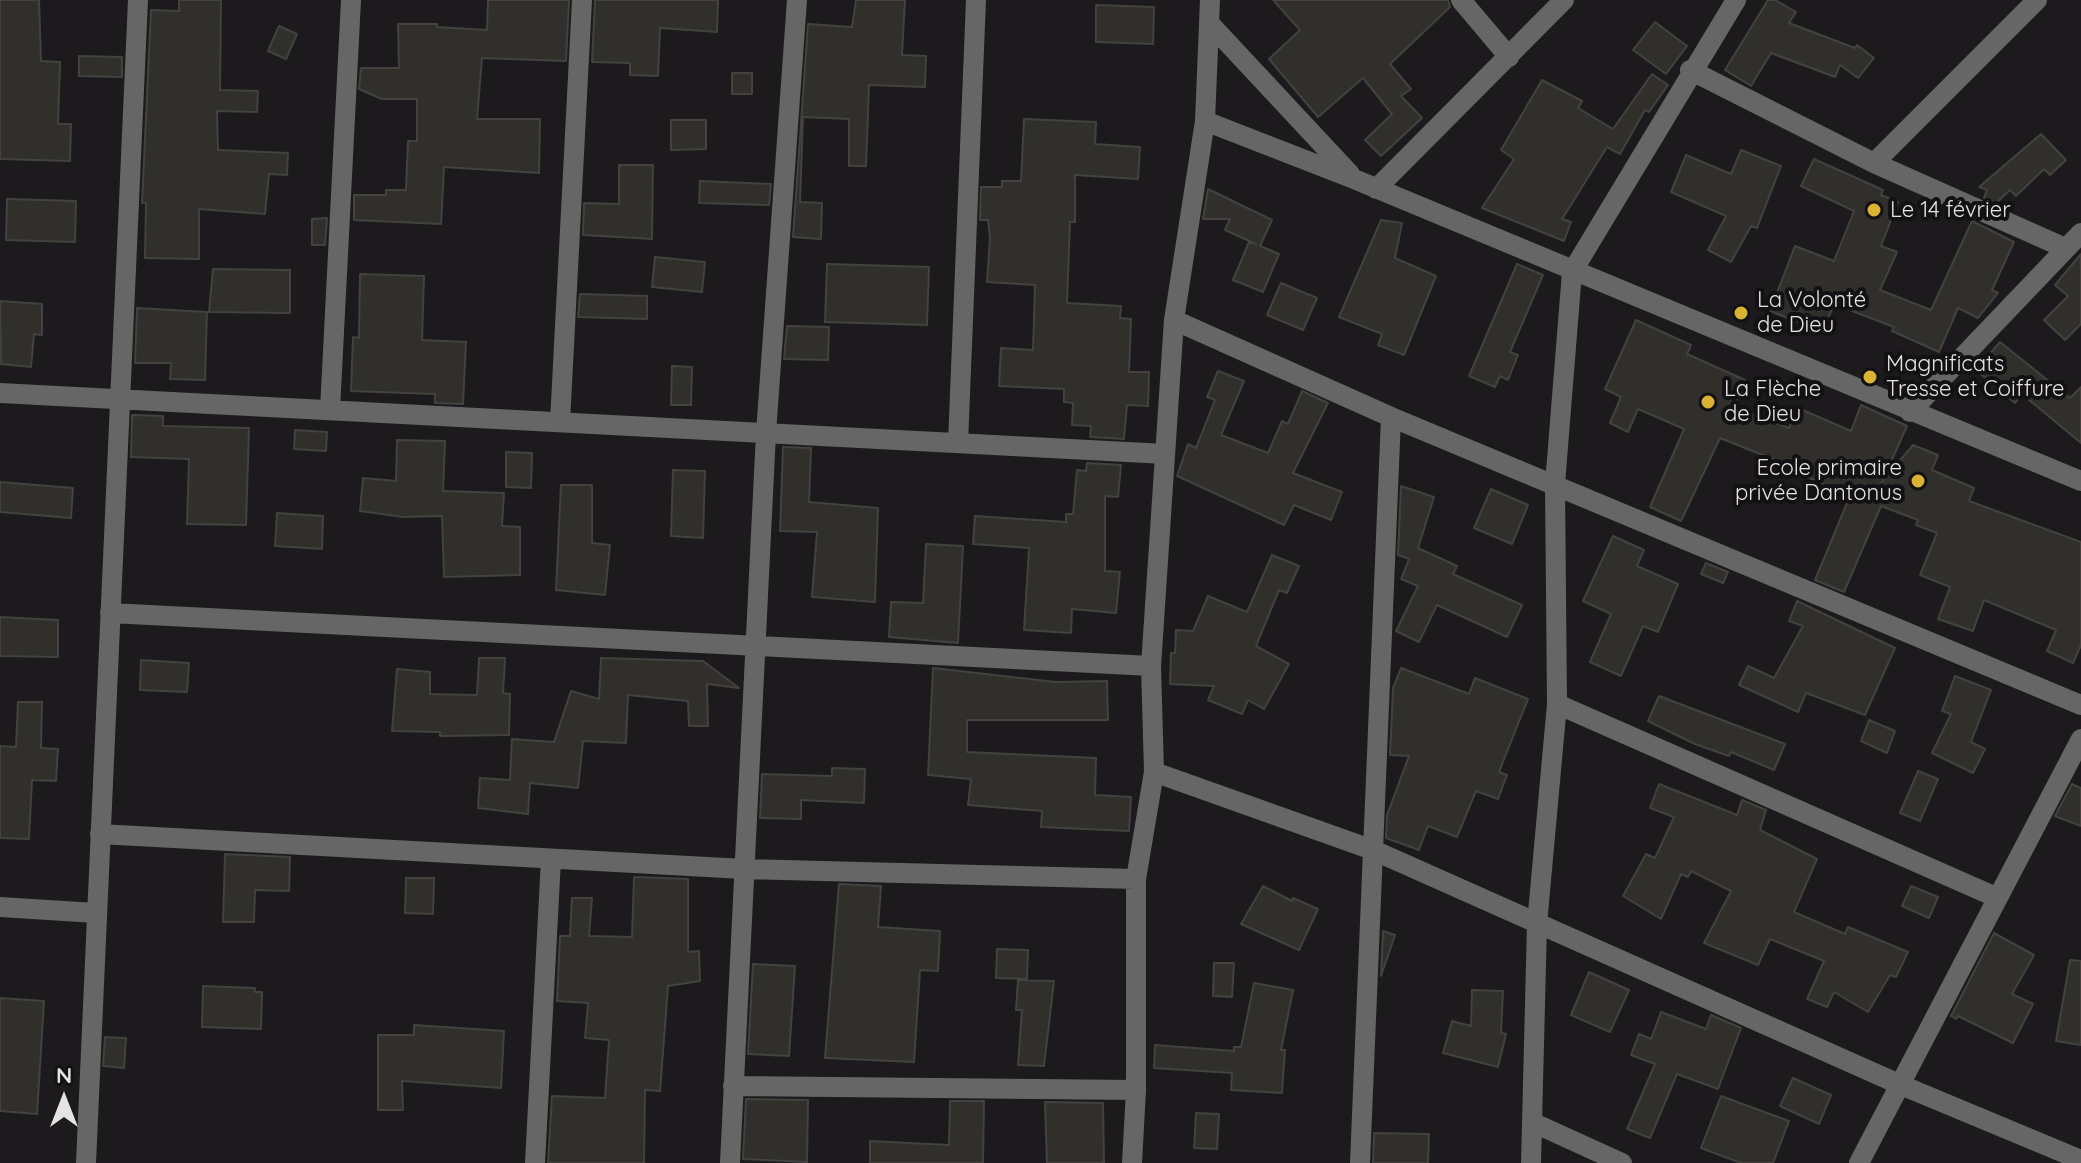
<!DOCTYPE html>
<html>
<head>
<meta charset="utf-8">
<style>
	body { margin:0 }
	#map { position:relative; width:2081px; height:1163px; overflow:hidden; background:#1c1a1c; font-family:Quicksand,sans-serif }
	canvas { display:block }
	.north { position:absolute; left:24px; top:1059px; width:80px; height:80px; -webkit-text-stroke:6px #131113; paint-order:stroke; rotate:0deg; font-size:22px; font-weight:700; line-height:32px; text-align:center; color:#e5e3e4 }
	.north::after { content:''; display:block; margin:auto; width:28px; height:36px; background:#e5e3e4; clip-path:polygon(50% 0,100% 100%,50% 72%,0 100%) }
</style>
</head>
<body>
<div id="map">
<canvas width="2081" height="1163"></canvas>
<div class="north">N</div>
</div>
<script>
const ctx = document.querySelector('canvas').getContext('2d');
ctx.lineJoin = 'round';
function fillPath(path, color) {
  ctx.fillStyle = color;
  ctx.fill(path, 'evenodd');
}
function stroke(path, color, width, dash) {
  ctx.strokeStyle = color;
  ctx.lineWidth = width;
  ctx.lineCap = dash ? 'butt' : 'round';
  ctx.setLineDash(dash || []);
  ctx.stroke(path);
}
function write(font, color, halo, rows, align = 'center') {
  ctx.font = font + ' Quicksand,sans-serif';
  ctx.lineWidth = 8;
  ctx.setLineDash([]);
  ctx.textBaseline = 'middle';
  ctx.strokeStyle = halo;
  ctx.fillStyle = color;
  for (const [text, x, y, turn = 0] of rows) {
    ctx.save();
    ctx.translate(x, y);
    ctx.rotate((+turn || 0) * Math.PI / 180);
    ctx.textAlign = isNaN(turn) ? turn : align;
    if (halo) ctx.strokeText(text, 0, 0);
    ctx.fillText(text, 0, 0);
    ctx.restore();
  }
}
const building = new Path2D(`
	M0,0H39L41,61L60,62L58,124H71L70,161L0,159Z
	M179,0H221L220,90L258,91L257,112L217,111L218,150L288,153L287,175L269,174L265,214L199,209V259L145,258L146,203H142L151,10L179,11Z
	M488,0H569L566,61L482,58L477,119H540L539,173L444,167L441,224L354,220V195H386V190H406L408,141H417V99H382L359,89L361,68H399L398,24H437V27L487,30Z
	M595,0H718L717,32L660,28L658,76L630,75V63L592,62Z
	M856,0H905L902,55L926,56L925,87L869,85L866,166H849V119L803,117L800,202L822,203L821,239L793,237L808,24L852,27Z
	M1273,0H1448L1450,7L1390,64L1411,89L1401,96L1422,118L1381,156L1365,140L1392,114L1363,78L1318,117L1269,59L1300,30Z
	M1768,0H1775L1796,12L1789,23L1855,48L1857,45L1874,58L1858,78L1840,65L1835,77L1771,53L1751,86L1725,70Z
	M1096,5L1154,7L1153,44L1096,42Z
	M1655,22L1687,46L1666,74L1633,50Z
	M279,26L297,34L286,59L268,51Z
	M79,56L122,57V77L79,76Z
	M732,73H752V94H732Z
	M1652,74L1668,85L1649,112L1645,110L1620,154L1607,147L1562,219L1571,222L1564,241L1482,208L1514,159L1501,150L1542,80L1582,101L1578,108L1613,129Z
	M1024,119L1096,122L1095,144L1140,147L1138,179L1075,175V222H1070L1067,303L1121,306L1120,318L1131,319L1129,372H1149L1148,406L1127,405L1124,439L1090,437L1091,426L1072,425L1073,403L1064,402V389L999,386L1001,348L1033,350L1035,285L987,282L990,238L988,220H980L981,187H1002V181H1021Z
	M671,120H706V149L671,150Z
	M2041,134L2066,160L2050,175L2044,169L2016,196L2010,190L1996,203L1984,198L1987,190L1979,187Z
	M1741,150L1781,166L1757,228L1751,226L1731,262L1708,250L1726,216L1671,192L1686,155L1731,174Z
	M1814,159L1883,190L1881,195L1898,202L1881,246L1897,252L1880,290L1931,310L1972,221L2014,242L1992,290L1998,293L1978,318L1958,308L1939,352L1892,331L1894,327L1834,304L1823,332L1770,311L1795,246L1834,261L1854,211L1801,186Z
	M619,165H653L652,239L583,235L584,203L619,204Z
	M700,181L771,184L769,205L699,203Z
	M1208,189L1272,220L1260,246L1279,254L1263,292L1233,280L1249,242L1256,244L1225,230L1230,219H1203Z
	M7,199L76,201L75,242L6,240Z
	M327,218L325,245H312V219Z
	M1381,220L1402,223L1395,258L1436,276L1404,355L1378,345L1382,334L1339,317Z
	M2081,254V324L2065,340L2044,320L2068,296L2055,285Z
	M655,257L705,262L702,292L652,287Z
	M827,264L929,267L927,325L825,322Z
	M1517,264L1543,275L1510,352L1518,355L1508,380L1500,376L1495,387L1469,376Z
	M213,269L290,270V313L209,312Z
	M360,274L424,276L422,340L466,342L463,404L435,403V394L351,391L353,337L359,338Z
	M1281,283L1317,298L1303,330L1267,315Z
	M580,294L647,296V319L578,317Z
	M0,301L42,304V335L34,334L31,367L1,364Z
	M137,308L207,312L205,380L170,379L171,363H135Z
	M1636,320L1691,345L1687,354L1745,380L1734,407L1789,428L1798,408L1851,431L1861,405L1907,426L1882,482L1913,445L1938,455L1932,470L1974,488L1969,501L2081,542V645L2073,663L2047,651L2056,630L1984,600L1973,631L1938,619L1950,587L1920,575L1937,533L1916,525L1918,520L1881,506L1844,592L1815,580L1850,496L1774,462L1775,460L1720,438L1681,521L1650,507L1684,429L1638,409L1628,432L1610,423L1621,397L1605,389Z
	M787,326L829,327L828,360L784,359Z
	M2000,342L2070,398L2081,387V443L2022,394L2015,403L1976,370Z
	M672,366L692,367L691,405H671Z
	M1218,371L1244,381L1221,435L1268,453L1282,421L1288,424L1302,391L1328,403L1293,473L1342,492L1331,520L1294,505L1284,525L1177,476L1188,444L1196,448L1215,400L1207,397Z
	M132,415L163,416V426L249,428L246,525L187,524L189,459L131,457Z
	M295,430L327,432L326,451L294,449Z
	M397,440L445,441L443,491L504,493L502,526L520,527V575L444,577L442,516L403,517L360,511L363,478L396,481Z
	M783,447L811,448L809,502L878,508L875,602L812,597L817,532L780,531Z
	M506,452L532,453L531,488L506,487Z
	M1087,463L1121,465L1118,497L1105,496V571L1120,572L1116,613L1072,609L1071,633L1024,630L1029,548L973,544L975,516L1066,522V514H1073L1077,470L1086,471Z
	M673,470L705,471L703,538L671,536Z
	M0,482L73,488L71,518L0,512Z
	M561,485H592V543L610,545L605,595L556,590Z
	M1401,486L1434,497L1418,548L1457,566L1453,574L1522,605L1507,637L1437,605L1419,642L1396,631L1418,586L1401,579L1409,559L1398,555Z
	M1491,489L1528,505L1512,544L1474,528Z
	M277,513L323,516L322,549L275,546Z
	M1613,536L1644,550L1637,566L1678,584L1658,632L1643,626L1621,676L1590,662L1611,614L1583,601Z
	M926,544L963,546L958,643L889,637L891,602L923,603Z
	M1272,555L1299,566L1287,593L1279,590L1256,646L1289,664L1264,709L1248,700L1242,714L1208,700L1214,686L1170,684L1171,653H1175L1176,630L1193,631L1208,596L1247,612Z
	M1706,563L1728,572L1723,583L1701,574Z
	M1797,601L1895,648L1865,715L1806,693L1798,712L1739,685L1748,666L1774,678L1803,626L1789,621Z
	M0,617L58,620V657L0,656Z
	M479,658H505L503,693L510,694L509,735L440,736V732L392,731L397,669L430,672V694L477,695Z
	M601,658L703,661L739,688L707,684L708,726H689L688,701L628,695L626,743L583,741L578,788L530,783L528,814L478,808L480,778L510,780L512,739L554,742L571,691L599,699Z
	M141,660L189,663L187,692L140,690Z
	M933,668L1056,682L1107,681L1108,720H967V752L1096,758L1095,795L1131,797L1129,831L1041,827L1042,811L968,805L971,779L928,775Z
	M1401,668L1469,694L1475,678L1528,699L1499,772L1507,775L1498,799L1476,791L1457,837L1428,826L1419,850L1386,838L1387,815L1409,756L1390,755L1393,688Z
	M1955,676L1991,690L1971,742L1985,749L1973,773L1932,753L1951,714L1942,711Z
	M1659,696L1785,744L1774,770L1731,752L1729,756L1695,744L1648,721Z
	M18,702H42L41,748L58,749L56,781L32,780L29,839L0,838V746L16,747Z
	M1869,720L1895,731L1887,753L1861,741Z
	M832,768L865,769L864,803L801,800V819L760,818L762,774L832,776Z
	M1918,771L1938,779L1920,821L1900,813Z
	M1659,784L1737,815L1742,800L1766,810L1760,830L1817,859L1794,912L1845,934L1848,927L1908,952L1896,977L1890,975L1868,1012L1834,992L1827,1007L1807,999L1824,961L1770,939L1758,965L1704,943L1731,891L1691,871L1688,877L1681,874L1661,919L1623,896L1646,854L1655,858L1674,817L1650,808Z
	M2072,784L2081,788V826L2055,816Z
	M225,854L290,857L289,891L255,890L254,922H223Z
	M634,877L688,879V952L699,951L700,981L668,986L660,1091L645,1090L644,1163H548L552,1096L605,1098L609,1040L585,1038L588,1003L557,1001L560,936H570L572,898H592L589,936L632,937Z
	M406,878H434L433,914L405,913Z
	M839,884L881,886L878,927L940,931L938,971L920,970L914,1062L825,1058Z
	M1263,886L1292,901L1293,898L1318,909L1299,950L1241,924Z
	M1911,886L1938,897L1929,918L1902,906Z
	M1383,931L1395,935L1381,976Z
	M1994,933L2034,955L2012,994L2033,1004L2013,1043L1958,1016L1956,1019L1951,1016Z
	M997,949L1028,950L1027,979L996,978Z
	M2070,960L2081,961V1045L2056,1041Z
	M1214,963H1234L1232,997L1213,996Z
	M753,964L795,966L789,1056L748,1054Z
	M1589,972L1629,990L1610,1032L1571,1015Z
	M1018,980L1054,981L1044,1066L1018,1065L1022,1010H1016Z
	M1254,983L1293,990L1281,1050H1285L1282,1093L1231,1090L1232,1073L1154,1068L1155,1045L1234,1051V1047H1241Z
	M203,986L255,988V992H262L261,1029L202,1027Z
	M1472,990L1503,991L1501,1033L1506,1034L1498,1067L1443,1053L1452,1021L1471,1026Z
	M0,998L44,1001L37,1114L0,1111Z
	M1661,1012L1706,1029L1711,1015L1741,1028L1718,1089L1677,1074L1650,1138L1627,1129L1655,1064L1631,1055L1639,1034L1651,1039Z
	M414,1025L504,1031L501,1088L402,1081L403,1110H378V1035H414Z
	M105,1037L126,1038L124,1068L103,1066Z
	M1793,1078L1831,1095L1819,1124L1780,1106Z
	M1721,1096L1789,1121L1773,1163H1741L1701,1148Z
	M746,1099L808,1100L807,1162L743,1159Z
	M950,1101H984L983,1163H870V1141L949,1145Z
	M1045,1102L1103,1103L1104,1163H1047Z
	M1196,1113L1219,1114L1217,1149L1194,1148Z
	M1374,1133L1429,1134L1428,1163H1373Z`);
fillPath(building, '#302f2c');
stroke(building, '#43423f', 2);
stroke(new Path2D(`
	M1461,0L1509,57
	M1211,25L1350,174
	M1690,70L1874,163L2065,248
	M1205,121L1354,179L2081,481
	M1874,163L2037,0
	M1376,189L1564,0
	M1174,320L1391,417L2081,705
	M0,393L1165,454
	M330,410L351,0
	M1910,412L2081,233
	M560,422L582,0
	M958,443L976,0
	M110,613L1151,666
	M1557,704L1998,898
	M1154,772L1373,850L1901,1085L2081,1160
	M100,834L744,869L1136,879
	M0,907L96,913
	M733,1086L1136,1090
	M1534,1123L1622,1163
	M86,1163L138,0
	M535,1163L551,859
	M730,1163L766,433L797,0
	M1132,1163L1136,1090V879L1154,772L1151,666L1174,320L1205,121L1210,0
	M1360,1163L1391,417
	M1531,1163L1537,924L1557,704L1555,484L1572,272L1736,0
	M1859,1163L2081,739`), '#676667', 20);
for (const [x, y, r, color] of [
	[1874,210,8,"#dab333"],
	[1741,313,8,"#dab333"],
	[1870,377,8,"#dab333"],
	[1708,402,8,"#dab333"],
	[1918,481,8,"#dab333"]
]) {
  const dot = new Path2D();
  dot.arc(x, y, r, 0, 2 * Math.PI);
  ctx.fillStyle = color;
  ctx.fill(dot);
  stroke(dot, '#131113', 3);
}
write('22px', '#e5e3e4', '#131113', [
	["Le 14 février",1890,210],
	["La Volonté",1757,300],
	["de Dieu",1757,325],
	["Magnificats",1886,364],
	["Tresse et Coiffure",1886,389],
	["La Flèche",1724,389],
	["de Dieu",1724,414],
	["Ecole primaire",1902,468,"right"],
	["privée Dantonus",1902,493,"right"]
], 'left');
</script>
</body>
</html>
